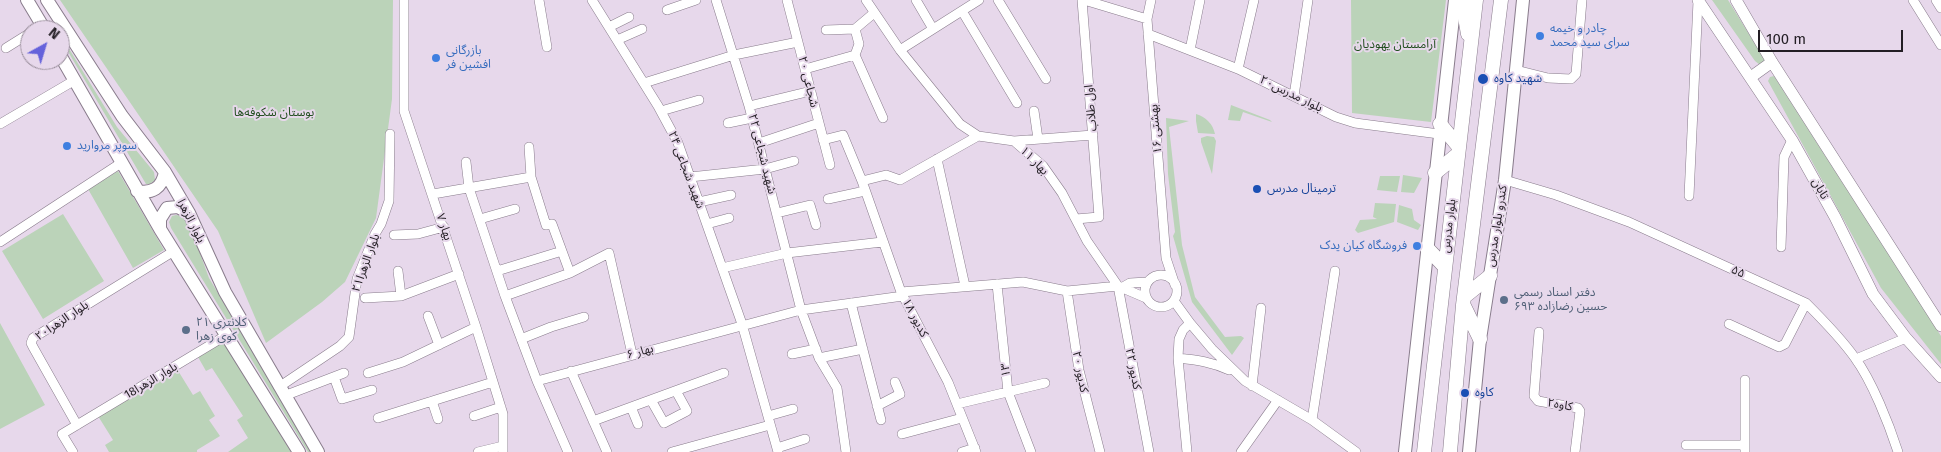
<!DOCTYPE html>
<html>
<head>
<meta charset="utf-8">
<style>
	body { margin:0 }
	#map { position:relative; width:1941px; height:452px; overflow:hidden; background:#e7d8eb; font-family:"Fira Sans",sans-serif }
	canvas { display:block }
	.north { position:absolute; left:20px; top:20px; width:50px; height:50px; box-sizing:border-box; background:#e7d8eb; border:1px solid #998e9b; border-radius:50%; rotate:39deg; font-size:14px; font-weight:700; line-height:20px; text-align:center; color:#231e24 }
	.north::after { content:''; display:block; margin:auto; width:18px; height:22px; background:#6562db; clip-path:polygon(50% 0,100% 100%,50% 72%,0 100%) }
	.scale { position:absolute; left:1758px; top:30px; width:145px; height:22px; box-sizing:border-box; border:2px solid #231e24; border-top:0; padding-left:6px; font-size:15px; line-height:18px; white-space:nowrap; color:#231e24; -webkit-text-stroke:4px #e7d8eb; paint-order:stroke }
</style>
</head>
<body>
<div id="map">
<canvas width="1941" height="452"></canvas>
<div class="north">N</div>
<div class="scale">100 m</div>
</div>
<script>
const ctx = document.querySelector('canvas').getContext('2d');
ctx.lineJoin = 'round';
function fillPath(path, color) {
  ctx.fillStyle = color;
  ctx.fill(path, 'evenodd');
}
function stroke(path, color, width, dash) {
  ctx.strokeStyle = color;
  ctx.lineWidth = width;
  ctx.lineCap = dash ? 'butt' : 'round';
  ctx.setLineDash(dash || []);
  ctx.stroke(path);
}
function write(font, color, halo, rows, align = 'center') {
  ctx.font = font + ' "Fira Sans","Noto Sans Arabic",sans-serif';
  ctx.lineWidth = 4;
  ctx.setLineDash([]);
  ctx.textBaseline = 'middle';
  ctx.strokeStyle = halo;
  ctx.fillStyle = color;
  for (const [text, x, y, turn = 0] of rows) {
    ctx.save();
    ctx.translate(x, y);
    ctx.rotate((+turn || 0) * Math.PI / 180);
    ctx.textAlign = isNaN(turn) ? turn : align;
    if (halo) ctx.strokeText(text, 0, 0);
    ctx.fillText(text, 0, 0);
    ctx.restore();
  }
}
fillPath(new Path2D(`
	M60,0H393L392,99L376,218L345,282L322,302L266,343L218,231Z
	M1351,0H1446L1431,122L1352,113Z
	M1712,0H1728L1765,60L1763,64L1760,65L1755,61Z
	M60,34L117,127L154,172L155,180L150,184H146L60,38Z
	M1774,76L1941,336V364L1881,288L1768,81L1770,77Z
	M1231,105L1270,120L1272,122L1243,112L1240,121L1228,120Z
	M1196,114C1206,117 1213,124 1215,134L1198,133L1196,121Z
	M1166,118L1189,121L1169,127L1182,245L1195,297L1225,337L1241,336L1244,338L1232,355L1192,302L1173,236L1175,232L1168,174Z
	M1207,136L1214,137L1216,141L1212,174L1201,142V138Z
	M118,171L164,250L133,268L88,189Z
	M1403,175L1422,178L1414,193L1401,192Z
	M1380,176H1400L1397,192L1377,190Z
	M1375,203L1396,204L1394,222L1358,233L1355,230L1360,220L1377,219L1373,217Z
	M1399,205L1412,209L1414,220L1421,225L1418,230L1397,222Z
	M63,214L104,281L43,319L2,251Z
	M176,215L182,216L189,223L209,278L313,452H308L171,228L169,222L172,216Z
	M0,323L45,405L0,429Z
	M223,341L295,452H228L248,438L237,420L243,416L212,368L206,371L198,357Z
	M177,369L193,395L200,391L215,416L209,420L220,436L197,450V452H109L105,445L113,440L98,416Z`), '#bbd3b9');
const minor = new Path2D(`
	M404,0V111L476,327L503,414V452
	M539,0L547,47
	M592,0L658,106L678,143L742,324L778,452
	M716,0L749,106L801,310L819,358L837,388L846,452
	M787,0L830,165
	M866,0L900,50L960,124L978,136L1014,141L1043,166L1062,193L1087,241L1118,286L1149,452
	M916,0L933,29
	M998,0L1046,79
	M1084,0L1147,19
	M1151,0L1147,19L1166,258L1175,285
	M1913,0L1941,45
	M1936,0L1941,8
	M667,10L696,0
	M962,11L1017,103
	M609,27L629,17
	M826,30L855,29
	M1148,34L1238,69L1336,117L1355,123L1439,134
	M617,40L642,29
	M6,48L30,33
	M900,50L979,0
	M1190,50L1200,0
	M855,55L883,118
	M805,69L855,55L859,44L855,29L874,13
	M1238,69L1254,0
	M1516,70L1548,78L1571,79L1576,74L1582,0
	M644,83L734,55L798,42
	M1294,96L1308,0
	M749,106L811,91
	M661,111L699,100
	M1034,111L1038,139
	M728,123L752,118
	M0,124L75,80
	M823,140L843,135L862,181L901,292L948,382L976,452
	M1014,141L1093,135
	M759,143L819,123
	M937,159L965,286
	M466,162L469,188L505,296L537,381L568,452
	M531,177L546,225L552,224L570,273
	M690,177L765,169L794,161
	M1505,180L1556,195L1629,222L1806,303C1823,320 1841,338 1855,358C1872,381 1889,424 1898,452
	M862,181L886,175L900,180L978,136
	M433,194L531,177L529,147
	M1689,196L1698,1
	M828,199L865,191
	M699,202L731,195
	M777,213L810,205L816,225
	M480,219L515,209
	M1076,219L1099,217L1082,0
	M707,224L729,218
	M394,235L418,234L444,227
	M0,242L121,163
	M1781,247L1784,157L1792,140
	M722,268L787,253L882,242
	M398,271L401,296
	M497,271L562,251
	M1145 291a16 16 0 1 1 32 0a16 16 0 1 1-32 0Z
	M997,284L1008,392L1031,452
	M1123,287L1130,283L1147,282
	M1067,291L1079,370L1100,452
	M901,292L1023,282L1067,291L1118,286L1146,298
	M505,296L570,273L609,253L632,354
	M365,298L401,296L459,274
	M1174,301L1190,323L1212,349L1245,381L1312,420L1356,452
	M851,303L881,420
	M428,316L439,345
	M1729,324L1779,347L1785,344L1806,303
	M1539,332L1534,396L1538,401L1578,408L1580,411L1575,452
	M521,339L551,327L584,317
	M792,354L816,349
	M819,358L863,349
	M1178,358C1197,360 1212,362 1229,370
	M1856,359L1906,338
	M571,371L607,452
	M368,373L403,362L476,327
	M334,377L342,399L372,390
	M537,381L801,310L903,296
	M1252,386L1261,308
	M279,387L340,346L349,337L357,279L375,234L381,224L389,201L390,134
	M284,396L344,373
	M651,400L664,423L687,411L676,391
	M432,401L438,419
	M957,404L1045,383
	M877,406L900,394L895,382
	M631,407L638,424
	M474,416L501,407
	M768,416L793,409
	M378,418L493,382
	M1312,420L1335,271
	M593,421L724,373
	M77,425L33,347L31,343L33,338L174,251
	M902,434L962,418
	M1686,445H1745
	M777,448L805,439
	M73,452L62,434L225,336
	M478,452L503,446
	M672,452L770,425
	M962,452L975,448
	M1187,452L1178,358L1179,339L1183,330L1190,323
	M1241,452L1278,400
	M1745,452V380`);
const tertiary = new Path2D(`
	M1698,0L1792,140L1835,217L1873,294L1906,338L1941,377
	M1736,0L1772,62L1941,326
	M1751,77L1772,62`);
const secondary = new Path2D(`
	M27,0L45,30
	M47,0L122,116L165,172L189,213L225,292L318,452
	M60,55L160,229L299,452
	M137,191C152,194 162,188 165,172
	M160,229V219L167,208L178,207L189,213
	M1405,452L1455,0
	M1469,452L1480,339L1505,180L1523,0`);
const primary = new Path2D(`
	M1462,0L1468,34
	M1440,124L1459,147
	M1435,173L1458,154
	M1427,248L1445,267
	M1464,297L1490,276
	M1464,306L1480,339
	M1424,452L1476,0
	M1450,452L1463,305L1501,0`);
stroke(minor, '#897c8c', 10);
stroke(tertiary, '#897c8c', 12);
stroke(secondary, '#897c8c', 14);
stroke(primary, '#897c8c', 15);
stroke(minor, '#fff', 9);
stroke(tertiary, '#fff', 11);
stroke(secondary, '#fff', 12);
stroke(primary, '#fff', 14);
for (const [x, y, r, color] of [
	[1540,36,5,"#3f7fe0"],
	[436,58,5,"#3f7fe0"],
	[1483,79,6,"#1a4fb4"],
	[67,146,5,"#3f7fe0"],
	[1257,189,5,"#1a4fb4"],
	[1417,246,5,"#3f7fe0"],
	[1504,300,5,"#5c6f8a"],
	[186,330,5,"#5c6f8a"],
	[1465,393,5,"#1a4fb4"]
]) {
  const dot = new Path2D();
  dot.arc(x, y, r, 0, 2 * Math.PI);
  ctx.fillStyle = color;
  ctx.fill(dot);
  stroke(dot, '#e7d8eb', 2);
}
write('12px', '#366cbe', '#e7d8eb', [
	["چادر و خیمه",1550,29],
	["سرای سید محمد",1550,43],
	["بازرگانی",446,51],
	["افشین فر",446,65],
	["سوپر مروارید",77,146],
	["فروشگاه کیان یدک",1407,246,"right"]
], 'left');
write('12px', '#204e1e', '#e7d8eb', [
	["آرامستان یهودیان",1395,45],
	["بوستان شکوفه‌ها",274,113]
]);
write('12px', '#164399', '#e7d8eb', [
	["شهید کاوه",1494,79],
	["ترمینال مدرس",1267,189],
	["کاوه",1475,393]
], 'left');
write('12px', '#231e24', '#e7d8eb', [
	["شجاعی ۲۰",808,82,76],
	["بلوار مدرس۲۰",1291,94,26],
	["اول طلاب",1091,108,-95],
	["۱۶ بهشتی",1156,129,-95],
	["شهید شجاعی ۲۲",762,154,76],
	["بهار ۱۱",1034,161,45],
	["شهید شجاعی ۲۴",686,170,69],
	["تابان",1820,189,61],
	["بلوار الزهرا",191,221,63],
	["بلوار مدرس",1449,226,-83],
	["کندرو بلوار مدرس",1497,226,-81],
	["بهار ۷",444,227,72],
	["بلوار الزهرا۲۱",366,263,-70],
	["۵۵",1738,272,25],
	["کدیور ۱۸",915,318,62],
	["بلوار الزهرا۲۰",62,321,-34],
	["بهار ۶",640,352,-15],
	["کدیور ۲۲",1133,369,79],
	["۱۳",1006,370,-96],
	["کدیور ۲۰",1080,372,79],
	["18بلوار الزهرا",151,381,-31],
	["کاوه۲",1560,405,10]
]);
write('12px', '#4e5e75', '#e7d8eb', [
	["دفتر اسناد رسمی",1514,293],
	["۶۹۳ حسین رضازاده",1514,307],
	["کلانتری ۲۱",196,323],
	["کوی زهرا",196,337]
], 'left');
</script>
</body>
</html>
